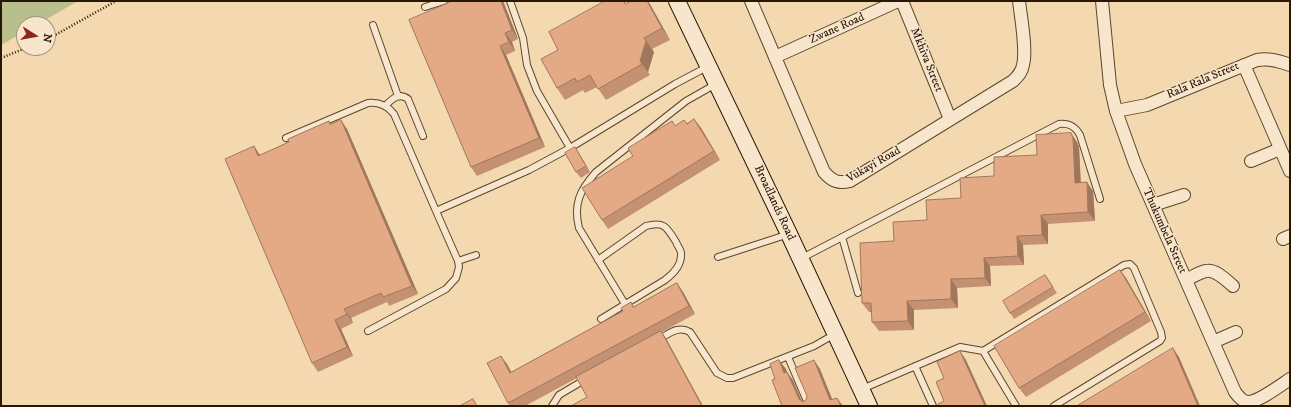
<!DOCTYPE html>
<html>
<head>
<meta charset="utf-8">
<style>
	body { margin:0 }
	#map { position:relative; width:1291px; height:407px; overflow:hidden; background:#f3d8b0; font-family:"IM FELL DW Pica",serif }
	canvas { display:block }
	.frame { position:absolute; inset:0; border:2px solid #271803; pointer-events:none }
	.north { position:absolute; left:16px; top:16px; width:40px; height:40px; box-sizing:border-box; background:#f7e6cc; border:1px solid #a4947c; border-radius:50%; rotate:101deg; font-size:11px; font-weight:700; line-height:16px; text-align:center; color:#271803 }
	.north::after { content:''; display:block; margin:auto; width:14px; height:18px; background:#8f2418; clip-path:polygon(50% 0,100% 100%,50% 72%,0 100%) }
</style>
</head>
<body>
<div id="map">
<canvas width="1291" height="407"></canvas>
<div class="frame"></div>
<div class="north">N</div>
</div>
<script>
const ctx = document.querySelector('canvas').getContext('2d');
ctx.lineJoin = 'round';
function fillPath(path, color) {
  ctx.fillStyle = color;
  ctx.fill(path, 'evenodd');
}
function stroke(path, color, width, dash) {
  ctx.strokeStyle = color;
  ctx.lineWidth = width;
  ctx.lineCap = dash ? 'butt' : 'round';
  ctx.setLineDash(dash || []);
  ctx.stroke(path);
}
function write(font, color, halo, rows, align = 'center') {
  ctx.font = font + ' "IM FELL DW Pica",serif';
  ctx.lineWidth = 3;
  ctx.setLineDash([]);
  ctx.textBaseline = 'middle';
  ctx.strokeStyle = halo;
  ctx.fillStyle = color;
  for (const [text, x, y, turn = 0] of rows) {
    ctx.save();
    ctx.translate(x, y);
    ctx.rotate((+turn || 0) * Math.PI / 180);
    ctx.textAlign = isNaN(turn) ? turn : align;
    if (halo) ctx.strokeText(text, 0, 0);
    ctx.fillText(text, 0, 0);
    ctx.restore();
  }
}
fillPath(new Path2D(`
	M1,1H78L38,24H24V32L1,45Z`), '#b9bf8c');
const lane = new Path2D(`
	M510,1L523,38L527,65L537,91L570,148
	M425,7L444,1
	M373,25L398,96
	M385,106C392,99 399,92 408,99L423,136
	M286,138L368,103C379,102 387,105 394,114L436,211
	M842,237L858,293
	M718,257L789,234
	M802,258L1059,124C1069,123 1075,126 1080,135L1100,199
	M598,260L646,226C664,221 667,227 676,242C677,245 681,250 681,253C682,264 673,274 665,280L601,319
	M458,261L476,255
	M625,304L579,228C573,204 580,190 596,172L686,101L716,84
	M368,331L446,289L456,278L459,267L458,261L436,211L529,170L570,148L675,84L709,66
	M659,339C669,334 678,325 690,332L717,373L727,378H733L814,346L835,334
	M788,357L809,406
	M915,366L933,406
	M862,389L960,347L983,351
	M552,406L559,395L586,379
	M1016,406L983,351L1124,265L1130,264L1134,268L1161,332L1162,338L1160,341L1054,406`);
const street = new Path2D(`
	M751,1L824,172C832,181 838,184 850,181L1013,81C1018,76 1022,72 1023,65C1027,50 1021,18 1019,1
	M902,1L950,119
	M1102,1L1110,85L1116,111L1135,164L1235,392C1238,396 1242,401 1247,402C1257,403 1281,385 1290,379
	M775,57L898,1
	M1244,65L1290,171
	M1116,111L1147,105L1257,60C1269,58 1279,61 1290,65
	M1251,161L1280,149
	M1153,205L1184,195
	M1283,239L1290,236
	M1186,280C1192,277 1200,272 1206,271C1216,269 1227,281 1233,286
	M1213,342L1236,332`);
const secondary = new Path2D(`
	M677,1L789,234L869,406`);
stroke(lane, '#5a482e', 8);
stroke(street, '#5a482e', 14);
stroke(secondary, '#271803', 18);
stroke(new Path2D(`
	M48,39L116,1
	M1,58L26,48`), '#271803', 2.5, [1, 2]);
stroke(lane, '#f7e6cc', 6);
stroke(street, '#f7e6cc', 12);
stroke(secondary, '#f7e6cc', 16);
fillPath(new Path2D(`
	M453,1H503L518,39L512,42L515,51L506,55L545,147L477,176L471,167Z
	M631,1H648L651,6L670,40L652,49L654,52L648,72L650,75L606,100L597,87L585,93L583,90L565,100L557,88L558,50Z
	M694,119L701,128L720,160L608,229L602,220L633,156L672,121L675,126L687,123Z
	M329,121L331,124L347,129L418,294L389,306L387,302L351,318L353,323L341,329L353,356L318,372L312,363L260,155L289,142Z
	M1077,142L1079,147L1081,183L1093,191L1095,221L1048,224V244L1023,245L1024,265L990,266L991,286L957,288L958,308L914,310V330L879,331L872,322V312H869L862,303L894,241L994,176Z
	M575,147L590,172L581,178L576,172Z
	M1120,270L1126,278L1151,321L1026,397L1019,388Z
	M1045,275L1057,293L1014,319L1010,313Z
	M677,283L683,292L695,314L662,332L667,340L587,397L577,378L525,406H510L508,403L507,364L511,372L623,311L631,302L634,307Z`), '#c49272');
fillPath(new Path2D(`
	M501,1H503L518,39L512,30Z
	M647,1H648L651,6L670,40L662,28Z
	M505,33L512,42L515,51L509,42Z
	M644,38L654,52L648,72L650,75L640,61Z
	M500,46L506,55L545,147L539,138Z
	M694,119L701,128L720,160L714,151Z
	M341,120L347,129L418,294L412,286Z
	M1071,133L1077,142L1079,147L1081,192L1075,183Z
	M254,146L260,155L258,156Z
	M575,147L579,153L590,172L586,166Z
	M1087,182L1093,191L1095,221L1088,212Z
	M1041,215L1048,224V244L1042,235Z
	M1017,236L1023,245L1024,265L1018,256Z
	M984,258L990,266L991,286L985,278Z
	M1120,270L1126,278L1151,321L1145,312Z
	M951,279L957,288L958,308L951,299Z
	M677,283L683,292L695,314L689,306Z
	M907,301L914,310V330L908,321Z
	M344,309L351,318L353,323L347,314Z
	M335,320L341,329L353,356L347,347Z
	M661,331L667,340L703,406H702Z
	M1173,348L1179,357L1200,406H1198Z
	M960,351L966,360L987,406H985Z
	M501,356L507,364L516,381L510,373Z
	M779,360L786,369L791,381L784,373Z
	M814,360L820,369L835,406L830,400Z
	M787,372L793,380L804,406L799,399Z
	M837,398L843,406H841Z`), '#a0775d');
const building = new Path2D(`
	M453,1H501L512,30L505,33L509,42L500,46L539,138L471,167L409,20Z
	M605,1H624L625,4L631,1H647L662,28L644,38L646,41L640,61L642,64L598,89L590,75L577,82L575,78L557,88L541,59L558,50L549,32Z
	M694,119L714,151L602,220L582,188L633,156L628,148L672,121L675,126L684,120L687,124Z
	M341,120L412,286L383,297L381,293L344,309L347,314L335,320L347,347L312,363L225,159L254,146L258,156L289,142L288,139L329,121L330,124Z
	M1071,133L1073,138L1075,183L1087,182L1088,212L1041,215L1042,235L1017,236L1018,256L984,258L985,278L951,279V299L907,301L908,321L872,322L871,303H862L860,243L894,241L893,222L927,220L926,200L961,198L960,178L994,176V157L1037,155L1036,135Z
	M575,147L586,166L576,172L565,153Z
	M1120,270L1145,312L1019,388L994,346Z
	M1045,275L1053,287L1010,313L1003,301Z
	M677,283L689,306L508,403L487,363L501,356L510,373L623,311L621,308L631,302L633,307Z
	M661,331L702,406H571L587,397L576,377Z
	M1173,348L1198,406H1077Z
	M960,351L985,406H939L938,404L944,401L936,382L944,378L937,362Z
	M779,360L784,373L787,372L799,399L803,402L806,400L807,396L795,368L814,360L830,400L837,398L841,406H782L772,380L775,379L770,364Z
	M473,399L477,406H460Z`);
fillPath(building, '#e4aa85');
stroke(building, '#a0775d', 1);
write('12px', '#271803', '#f7e6cc', [
	["Zwane Road",837,29,-24],
	["Mkhiva Street",926,60,68],
	["Rala Rala Street",1203,81,-23],
	["Vukayi Road",874,165,-30],
	["Broadlands Road",774,203,65],
	["Thukumbela Street",1164,231,66]
]);
</script>
</body>
</html>
